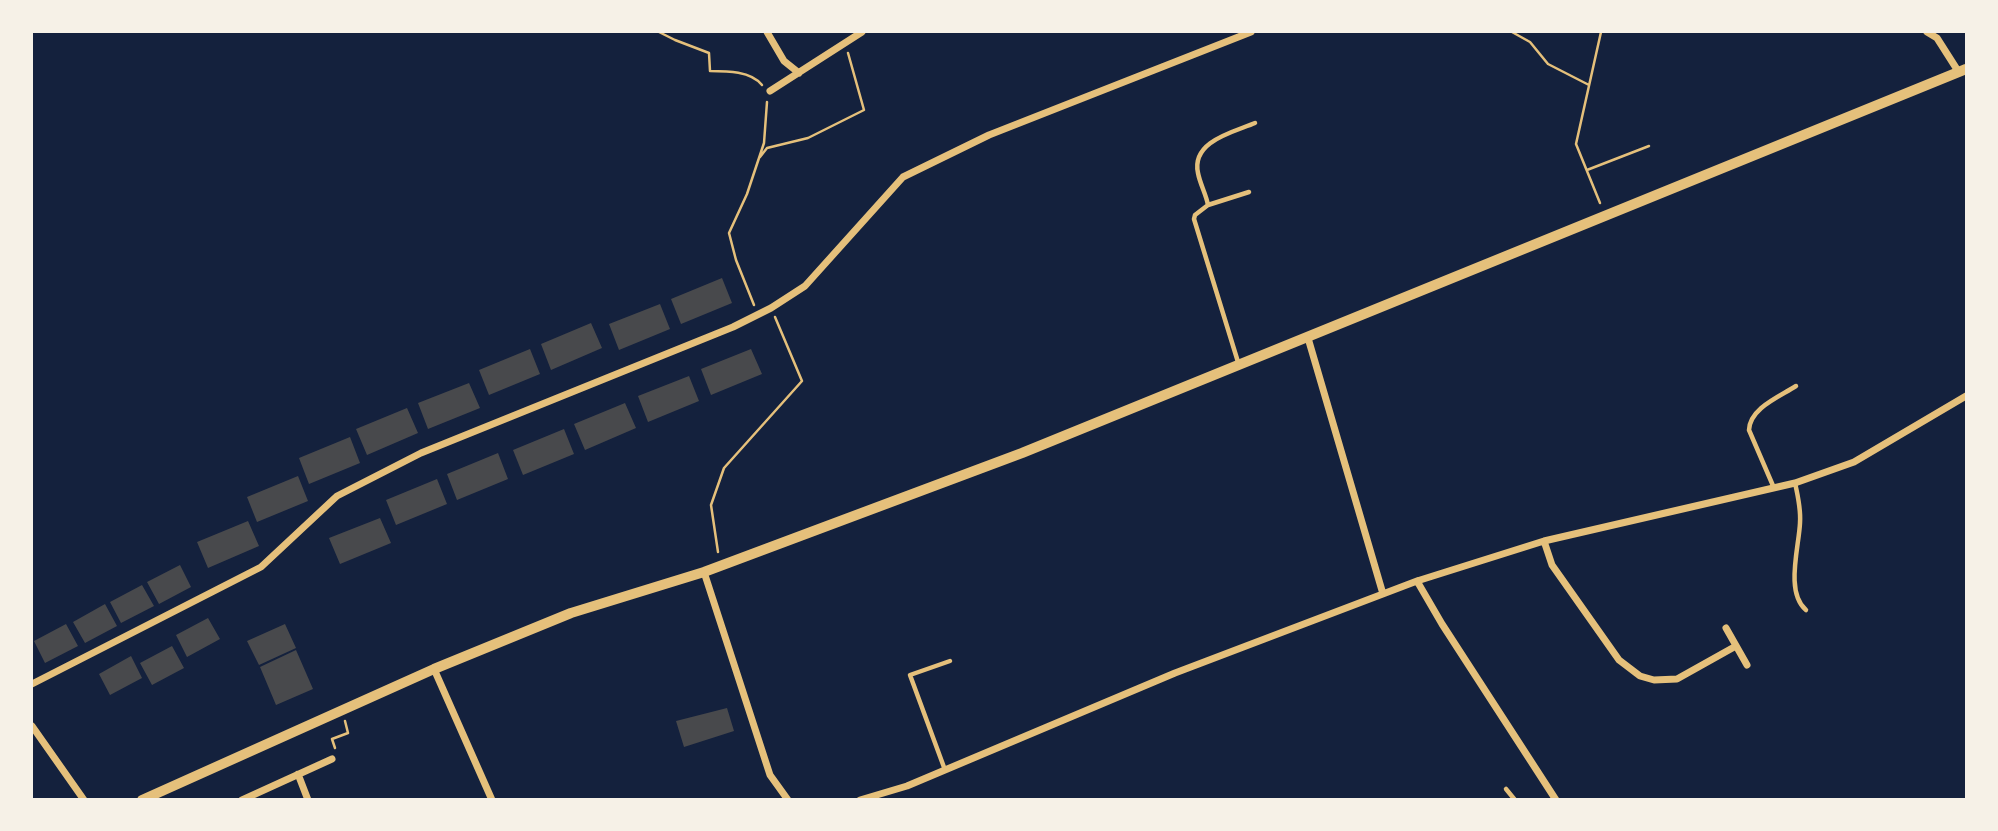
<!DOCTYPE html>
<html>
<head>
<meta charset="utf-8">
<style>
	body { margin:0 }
	#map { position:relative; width:1998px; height:831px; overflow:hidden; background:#14213d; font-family:Lato,sans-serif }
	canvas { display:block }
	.frame { position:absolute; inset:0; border:33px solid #f6f1e7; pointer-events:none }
</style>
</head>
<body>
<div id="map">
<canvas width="1998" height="831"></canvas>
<div class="frame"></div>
</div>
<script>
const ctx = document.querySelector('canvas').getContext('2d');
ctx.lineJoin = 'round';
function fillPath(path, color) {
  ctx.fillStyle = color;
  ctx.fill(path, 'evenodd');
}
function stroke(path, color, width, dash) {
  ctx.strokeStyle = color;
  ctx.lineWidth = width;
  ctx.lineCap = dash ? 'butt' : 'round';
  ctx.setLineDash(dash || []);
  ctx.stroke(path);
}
fillPath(new Path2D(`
	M722,278L732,303L681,324L671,299Z
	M660,304L670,329L619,350L609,324Z
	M591,323L602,348L551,370L541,344Z
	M530,349L540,374L489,395L479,370Z
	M751,349L762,374L711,395L701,369Z
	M689,376L699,401L648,422L638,396Z
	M469,383L480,408L428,429L418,403Z
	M625,403L636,428L585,450L574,424Z
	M407,408L418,433L367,455L356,429Z
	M564,429L574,454L523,475L513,450Z
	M350,437L360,463L309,484L299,458Z
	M498,453L508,479L457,500L447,474Z
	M298,476L308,501L257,522L247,497Z
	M437,479L447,504L396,525L386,500Z
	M380,518L391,543L340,564L329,538Z
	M248,521L259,546L208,568L197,542Z
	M180,565L191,587L159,604L147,582Z
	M142,585L154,606L121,623L110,602Z
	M105,604L117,626L85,643L73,622Z
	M208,618L220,639L187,657L176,635Z
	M66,624L78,646L45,663L34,641Z
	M285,624L296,648L259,665L247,641Z
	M172,646L184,668L152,685L140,663Z
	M296,650L313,689L276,705L260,667Z
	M131,656L142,678L110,695L99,674Z
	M727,708L734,731L684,747L676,721Z`), '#48494c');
stroke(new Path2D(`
	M659,32L675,40L709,53L710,71C727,71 751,71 762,85
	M1512,32L1530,42L1548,64L1589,85
	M760,157L767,148L808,138L864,110L848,53
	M1587,170L1649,146
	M1600,203L1576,144L1601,32
	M754,305L736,260L729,233L747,194L764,143L767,102
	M718,552L711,505L724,468L802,381L775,317
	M335,748L332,739L348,733L345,721`), '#e5c07b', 2.5);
stroke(new Path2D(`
	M1208,205L1249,192
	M1238,362L1194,219L1195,215L1208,205C1206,194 1200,184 1198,173C1191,141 1234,132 1255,123
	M1795,483C1798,496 1801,510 1800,523C1799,547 1785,592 1806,610
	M1774,488L1749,430C1750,408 1779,397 1796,386
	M945,770L910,675L950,661
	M1506,789L1515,800`), '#e5c07b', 4.5);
stroke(new Path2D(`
	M767,32L784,61L799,73
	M1927,32L1937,38L1958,71
	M770,91L862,32
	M1308,338L1383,594
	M1544,541L1552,565L1619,660L1640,676L1654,680L1677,679L1736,646
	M704,572L770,775L788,800
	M1417,581L1442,624L1556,800
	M1726,628L1747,665
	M434,669L492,800
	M32,684L261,567L337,496L421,453L733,327L771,308L805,286L903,177L989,135L1251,32
	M32,726L84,800
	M298,774L308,800
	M242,800L332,759
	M860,800L907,786L1175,673L1417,581L1544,541L1795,483L1854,462L1966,396`), '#e5c07b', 7);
stroke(new Path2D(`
	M142,800L434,669L571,613L704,572L1022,453L1966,69`), '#e5c07b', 10);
</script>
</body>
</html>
